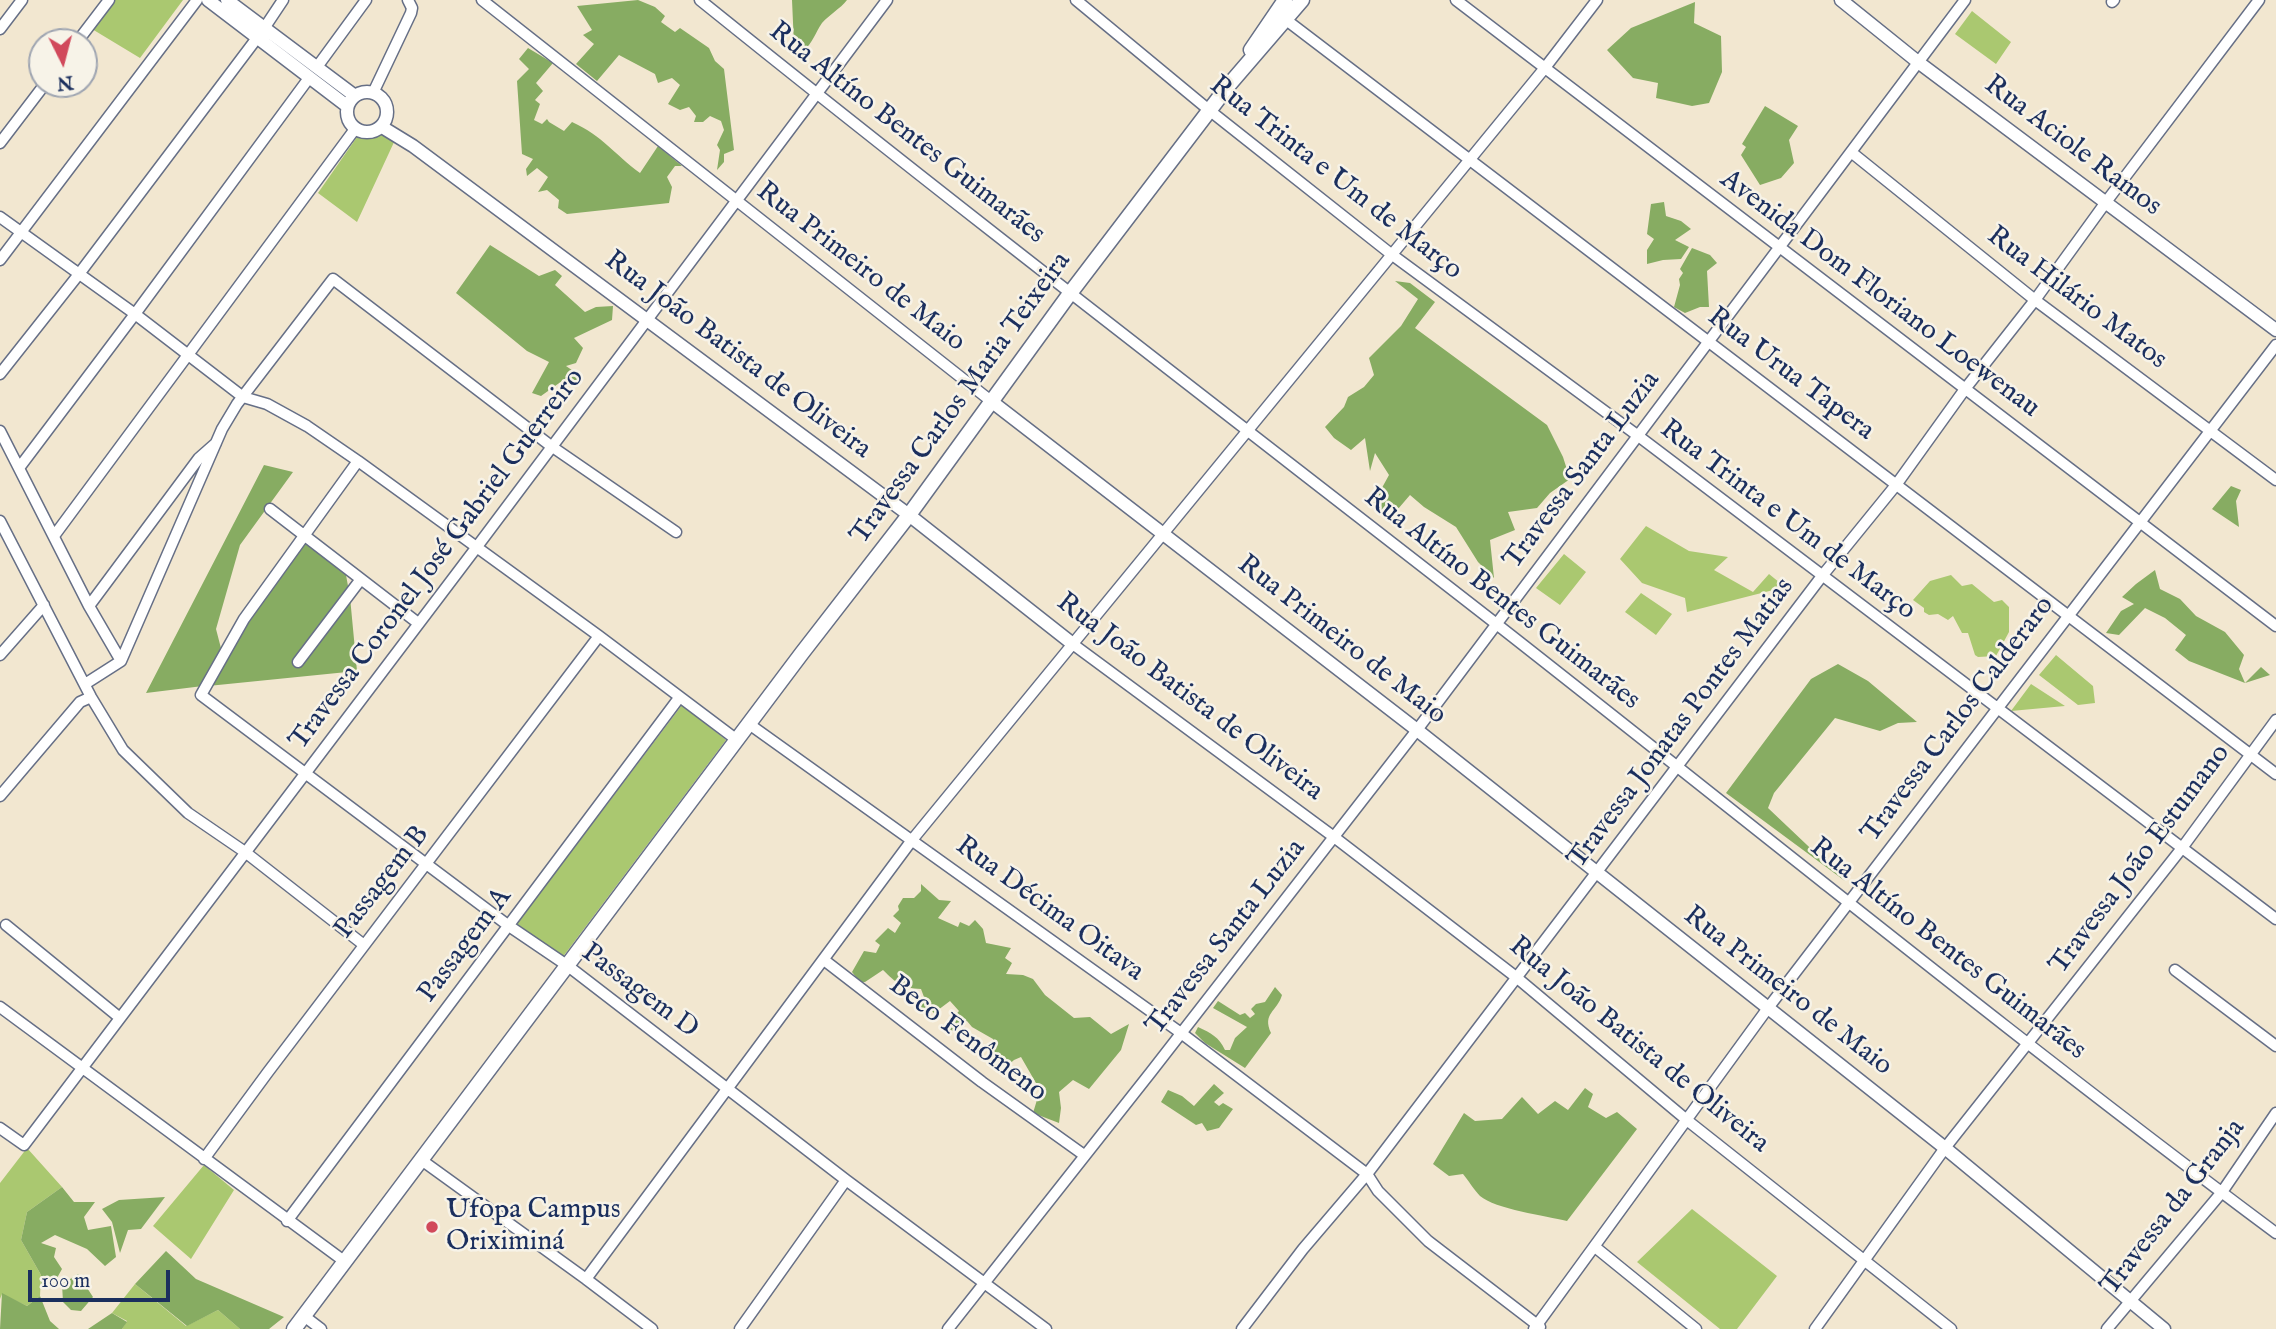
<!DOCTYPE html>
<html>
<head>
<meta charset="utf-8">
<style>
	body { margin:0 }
	#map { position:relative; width:2276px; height:1329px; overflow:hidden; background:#f2e7d0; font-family:"IM FELL English",serif }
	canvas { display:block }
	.north { position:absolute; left:28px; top:28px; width:70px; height:70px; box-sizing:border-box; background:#f7f3e8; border:2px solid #9fa5b1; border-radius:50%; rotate:174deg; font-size:19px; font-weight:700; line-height:28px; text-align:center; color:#1b2f5e }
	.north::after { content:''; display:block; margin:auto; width:24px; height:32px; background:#d1495b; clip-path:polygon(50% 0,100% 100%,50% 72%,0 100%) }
	.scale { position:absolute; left:28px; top:1270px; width:142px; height:32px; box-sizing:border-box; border:4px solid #1b2f5e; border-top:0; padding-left:9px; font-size:21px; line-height:24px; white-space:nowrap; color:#1b2f5e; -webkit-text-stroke:5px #f7f3e8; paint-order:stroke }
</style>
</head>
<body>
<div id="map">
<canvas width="2276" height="1329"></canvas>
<div class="north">N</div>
<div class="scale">100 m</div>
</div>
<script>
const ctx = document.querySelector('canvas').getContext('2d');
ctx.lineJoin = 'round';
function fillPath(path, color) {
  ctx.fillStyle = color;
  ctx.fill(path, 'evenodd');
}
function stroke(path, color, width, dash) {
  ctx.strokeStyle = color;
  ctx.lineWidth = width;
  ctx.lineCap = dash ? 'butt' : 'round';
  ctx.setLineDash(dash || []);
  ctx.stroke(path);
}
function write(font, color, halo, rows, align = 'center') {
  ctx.font = font + ' "IM FELL English",serif';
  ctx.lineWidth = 5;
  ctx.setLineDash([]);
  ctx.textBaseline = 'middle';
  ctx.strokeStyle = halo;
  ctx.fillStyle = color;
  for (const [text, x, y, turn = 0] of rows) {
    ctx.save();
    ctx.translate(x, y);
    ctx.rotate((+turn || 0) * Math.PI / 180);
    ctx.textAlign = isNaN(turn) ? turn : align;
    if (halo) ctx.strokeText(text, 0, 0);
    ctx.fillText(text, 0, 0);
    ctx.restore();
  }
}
fillPath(new Path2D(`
	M113,0H183L140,58L92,29Z
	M1972,11L2011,42L1996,64L1955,34Z
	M383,134L395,140L357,222L318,193L357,137H371Z
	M1646,526L1689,551L1728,557L1714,570L1753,592L1769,574L1785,587L1687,612L1685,598L1642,583L1620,559Z
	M1564,554L1586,572L1560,605L1536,588Z
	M1951,575L1962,586L1972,584L1994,602L2002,600L2009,607V632L1996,656L1978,657L1975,655L1968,633H1962L1953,616L1948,620L1938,614L1929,615L1924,612V608L1913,600L1930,581Z
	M1641,593L1672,614L1656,635L1625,612Z
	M2056,655L2093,686L2095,703L2078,705L2039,675Z
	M2031,684L2065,706L2011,711Z
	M682,705L726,740L562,958L516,925Z
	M27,1148L62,1187L27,1212L21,1240L41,1275L40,1296L27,1306L2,1294L0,1299V1183Z
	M204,1165L234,1190L191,1259L153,1226Z
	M1692,1209L1777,1276L1737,1329H1720L1637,1262Z
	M135,1284L186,1326L218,1310L240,1329H122L127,1321L112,1313Z`), '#aac870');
fillPath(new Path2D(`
	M638,0L655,7L665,16L661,22L675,32L680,28L709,48L715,61L724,69L734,150L724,154V162L717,170L720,150L717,145L724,130L721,121L710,116L703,122H694L696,116L689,107L680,110L668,104L680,85L672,78L658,83L655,74L619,55L597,81L576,64L594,44L583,35L592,30L577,6Z
	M792,0H847C840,9 830,14 822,23C815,33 813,43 803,51L798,50L794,45Z
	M1695,2L1694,23L1721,36L1722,72L1709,103L1692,106L1656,98L1658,83L1633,78L1607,50L1631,28Z
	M528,48L553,63L536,83L543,91L535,100L540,104L534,120L542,124L547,119L549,122L564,131L572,122C603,136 614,154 640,173L658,146L682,166H675L667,177L672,187L669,203L567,214L558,208L559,200L547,190L538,192L548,177L537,168L527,176L526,169L533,159L522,154L517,81L529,69L519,59Z
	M1765,106L1798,126L1789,140L1794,163L1781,178L1760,185L1741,155L1746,147L1742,144Z
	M1664,202L1666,216L1681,221L1691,229L1675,240L1689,247L1681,259L1663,260L1647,264V250L1654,239L1647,234L1651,204Z
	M490,245L539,276L555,270L562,276L555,285L585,312L596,307L613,306L612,320L574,338L583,348L576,363L566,366L579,375L575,384L562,381L541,396L532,393L549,362L527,351L456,293Z
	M1692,248L1710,255L1717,263L1707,271L1709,307H1700L1685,313L1674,307L1680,285L1679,279L1683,273L1680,269Z
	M1395,281L1410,283L1435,302L1415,328L1547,425L1563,457L1570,479L1550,493L1537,508L1508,512L1515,530L1490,540L1494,578L1478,562L1456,527L1424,507L1410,495L1392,516L1372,506L1389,475L1375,453L1370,471L1365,438L1351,450L1334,438L1325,427L1344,407L1348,397L1364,387L1374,375L1369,358L1401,326L1418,299Z
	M264,465L293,472L240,545L216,629L223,656L203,686L146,693Z
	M2231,486L2241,490L2236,501L2239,527L2212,509Z
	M305,538L349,570L346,575L350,597L357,671L208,686L246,616Z
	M2155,570L2160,589L2180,599L2196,616L2225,632L2244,655L2239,669L2245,683L2261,667L2270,675L2245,683L2189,661L2175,650L2186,635L2165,618L2145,608L2119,635L2106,633L2121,611L2134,604L2122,597L2136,584Z
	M1838,664L1868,681L1917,722L1898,723L1880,731L1835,718L1774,793L1768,808L1845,881L1726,793L1811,679Z
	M921,884L939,900L951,901L938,918L958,927L960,922L969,926L975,920L983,929L986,943L1011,948L1005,958L1012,963L1006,974L1023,975L1033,979L1045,995L1074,1018L1090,1017L1111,1034L1129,1024L1121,1050L1089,1089L1073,1080L1059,1092L1061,1108L1059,1123L1033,1113L1040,1090L1021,1057L1014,1060L1006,1067H995L984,1060L994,1046L993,1039L972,1027L967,1021L953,1031L945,1027L959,1011L950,1001L934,1013L929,1008L918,1012L915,1008L924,997L921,989C902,988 896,983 883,970L865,982H860L852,972L864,951L876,953L880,945L875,941L888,928L895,933L901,923L893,916L899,910L898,906L903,898H914L921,891Z
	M1275,987L1282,995C1277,1012 1262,1013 1271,1033L1245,1068L1205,1043L1195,1033L1198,1027C1211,1033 1219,1037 1225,1050H1230L1235,1038L1247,1027L1213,1008L1218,1001L1240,1015L1245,1013L1250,1018L1255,1014L1251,1009L1256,1004L1265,1002Z
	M1214,1084L1224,1093L1214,1102L1219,1106L1223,1103L1233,1109L1219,1128L1207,1131L1202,1123L1196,1125L1161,1102L1168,1090L1182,1096L1194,1106Z
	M1585,1088L1593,1094L1588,1107L1606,1118L1617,1112L1637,1129L1567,1221C1546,1216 1495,1209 1480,1196C1475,1191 1468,1180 1463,1174L1449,1176L1433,1164L1464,1113L1475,1121L1502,1119L1522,1097L1538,1114L1555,1101L1568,1110Z
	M62,1187L74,1202H95L84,1217L88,1230L111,1226L116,1257L105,1266L87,1249L55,1235L41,1243L56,1248L54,1257L62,1269L57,1278L41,1284V1275L21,1240L27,1212Z
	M165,1197L141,1229L128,1230L120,1253L112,1222L102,1209L119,1200Z
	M166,1251L196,1279L284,1317L269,1329H240L218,1310L187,1326L135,1284Z
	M78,1274L93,1297L81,1311L71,1310L63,1302L62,1284Z
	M2,1293L27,1306L40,1296L50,1321L59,1329H0Z
	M112,1313L127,1322L122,1329H88Z`), '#87ac62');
const minor = new Path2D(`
	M482,0L991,401
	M700,0C963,212 1232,418 1499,626C1758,829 2013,1037 2276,1233
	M1076,0L1209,110L1391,254L1637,435L2276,919
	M1456,0L2276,626
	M2112,2L2114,0
	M1281,16L2276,774
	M265,27L283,0
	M0,29L22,0
	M77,42L109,0
	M317,67L366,0
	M373,93L411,13L412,8L408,0
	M0,143L45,84
	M1851,152L2035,300L2276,480
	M0,217L135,314L243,397L267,404L307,426L358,461L599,636L737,740
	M0,260L197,0
	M0,374L79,274L257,38
	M0,431L89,606L121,661
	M358,461L244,619L201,695L509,926L568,966L846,1180L1046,1329
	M19,468L135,314L309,78
	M270,509L418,623
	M0,521L91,697L123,750L188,813L245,852L364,945
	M54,536L355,129
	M89,606L199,458L216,443
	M1074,645L1334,837L1516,977L1688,1121L1951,1329
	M0,655L44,605
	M298,662L361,579
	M85,684L121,661L222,429L237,404L333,279L551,446L676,532
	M749,724L1181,1033L1367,1174L1378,1191L1428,1241L1540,1327
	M0,796L80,702L91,697
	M6,925L120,1018
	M824,960L982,1082L1084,1155
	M2175,970L2276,1046
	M0,1007L344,1261
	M0,1128L24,1145L476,548L887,0
	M204,1159L268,1072L599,636
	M420,1159L586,1279L652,1329
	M287,1221L679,698
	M1595,1247L1696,1329
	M586,1279L912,840L1544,69L1597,0
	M304,1316L321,1329
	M740,1329L846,1180
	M948,1329L1151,1072L1417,730L1965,0
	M1242,1329L1303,1249L1367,1174L1822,576L1896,485L1965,389L2035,300L2106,202L2259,0
	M1534,1329L1768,1008L2276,345
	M1815,1329L1945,1148L2182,848L2276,720
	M2107,1329L2222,1192L2276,1113`);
const tertiary = new Path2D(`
	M208,0L347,106
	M227,0L355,96
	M1841,0L1918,62L2276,330
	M347 112a20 20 0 1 1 40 0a20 20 0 1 1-40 0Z
	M382,127L413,146L909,515L1074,645
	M991,401L1417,730L1945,1148L2164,1329`);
const secondary = new Path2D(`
	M1251,50L1285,0
	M294,1329L802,653L909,515L1071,292L1228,86L1302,0`);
stroke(minor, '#666f86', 13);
stroke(tertiary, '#666f86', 15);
stroke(secondary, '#666f86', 17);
stroke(minor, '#fff', 10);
stroke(tertiary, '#fff', 12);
stroke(secondary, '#fff', 14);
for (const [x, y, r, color] of [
	[432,1227,7,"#d1495b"]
]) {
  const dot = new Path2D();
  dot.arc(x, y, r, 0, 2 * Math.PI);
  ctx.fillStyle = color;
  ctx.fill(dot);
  stroke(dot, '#f7f3e8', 2.5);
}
write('28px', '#1b2f5e', '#f7f3e8', [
	["Rua Altíno Bentes Guimarães",906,134,38],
	["Rua Aciole Ramos",2072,147,37],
	["Rua Trinta e Um de Março",1335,179,38],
	["Rua Primeiro de Maio",860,268,38],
	["Avenida Dom Floriano Loewenau",1879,295,37],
	["Rua Hilário Matos",2076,299,37],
	["Rua João Batista de Oliveira",737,356,37],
	["Rua Urua Tapera",1790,375,37],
	["Travessa Carlos Maria Teixeira",962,399,-54],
	["Travessa Santa Luzia",1583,471,-53],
	["Rua Trinta e Um de Março",1787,521,37],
	["Travessa Coronel José Gabriel Guerreiro",438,560,-53],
	["Rua Altíno Bentes Guimarães",1501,600,38],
	["Rua Primeiro de Maio",1341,641,38],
	["Rua João Batista de Oliveira",1189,698,37],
	["Travessa Carlos Calderaro",1959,720,-53],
	["Travessa Jonatas Pontes Matias",1682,724,-53],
	["Travessa João Estumano",2141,860,-53],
	["Passagem B",383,883,-52],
	["Rua Décima Oitava",1049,910,36],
	["Travessa Santa Luzia",1227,938,-52],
	["Passagem A",466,946,-53],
	["Rua Altíno Bentes Guimarães",1947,950,38],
	["Passagem D",639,992,37],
	["Rua Primeiro de Maio",1787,992,38],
	["Beco Fenômeno",967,1040,37],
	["Rua João Batista de Oliveira",1638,1046,39],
	["Travessa da Granja",2174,1208,-52]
]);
write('28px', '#1b2f5e', '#f7f3e8', [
	["Ufopa Campus",446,1211],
	["Oriximiná",446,1243]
], 'left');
</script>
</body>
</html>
